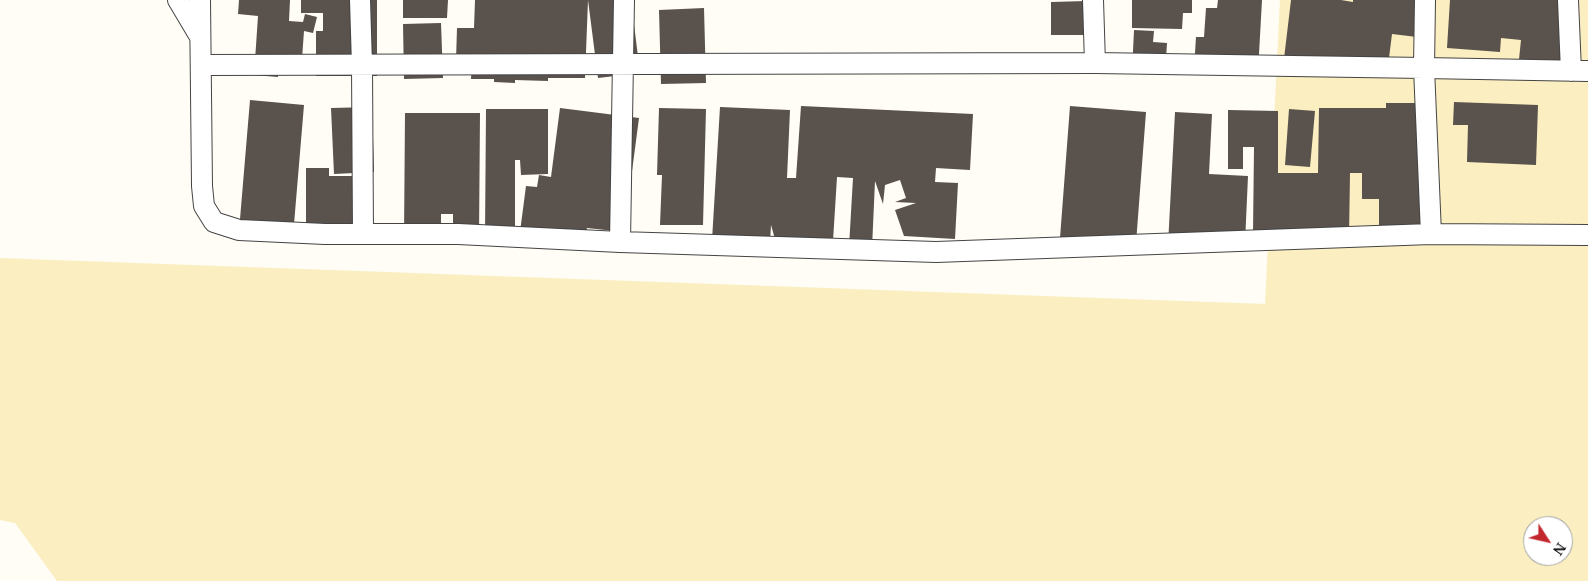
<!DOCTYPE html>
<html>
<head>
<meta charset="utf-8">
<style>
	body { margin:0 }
	#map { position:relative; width:1588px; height:581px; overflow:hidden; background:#fffdf5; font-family:"Noto Serif",serif }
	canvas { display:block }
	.north { position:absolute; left:1523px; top:516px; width:50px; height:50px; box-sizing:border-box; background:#fff; border:1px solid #a0a0a0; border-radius:50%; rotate:125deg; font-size:14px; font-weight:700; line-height:20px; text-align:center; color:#111 }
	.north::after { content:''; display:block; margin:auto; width:18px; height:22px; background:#c4262e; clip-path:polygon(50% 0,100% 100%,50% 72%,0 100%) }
</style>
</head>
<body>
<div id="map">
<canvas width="1588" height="581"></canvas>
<div class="north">N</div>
</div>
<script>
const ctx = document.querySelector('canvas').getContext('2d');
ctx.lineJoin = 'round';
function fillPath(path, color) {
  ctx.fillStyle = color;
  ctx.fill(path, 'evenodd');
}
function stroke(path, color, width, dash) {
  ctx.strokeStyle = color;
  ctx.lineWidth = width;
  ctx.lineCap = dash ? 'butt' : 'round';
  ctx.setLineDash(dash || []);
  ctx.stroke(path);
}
fillPath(new Path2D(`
	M1280,0H1588V581H57L15,523L0,520V258L1265,304ZM1533,526H1563V556H1533Z`), '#fbeec1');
fillPath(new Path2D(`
	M239,0H290L289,21L303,22L305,14L317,17L313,33L304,31L301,73L278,72V77L254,75L258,16L238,14Z
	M301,0H377V76H316V31H323V13H301Z
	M403,0H448L447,18H403Z
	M475,0H588L585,78H548V81L515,80V83L494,82V79H471L472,61L456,60L457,28H474Z
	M588,0H631L640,73L598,78Z
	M1132,0H1192V13H1183L1182,29L1132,28Z
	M1218,0H1262L1258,72L1194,69L1196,37H1204L1206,8H1217Z
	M1291,0H1341L1353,2V0H1422L1417,37L1392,34L1387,74L1283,67Z
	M1450,0H1575L1574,73L1518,69L1521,40L1501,38L1500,52L1447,48Z
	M1087,1V35H1051V2Z
	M704,8L706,83L661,84L659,10Z
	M441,23L443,78L404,79L403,24Z
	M1134,30L1154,31L1153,42L1167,43L1165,74L1132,72Z
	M250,100L304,105L293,236L239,231Z
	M1454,102L1538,105L1536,165L1467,162L1468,125H1453Z
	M1386,103H1421V240H1379V199H1362V173H1350L1349,237L1253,233L1254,147H1243V169H1228V110L1278,111V173H1318L1319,108H1386Z
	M801,106L973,114L970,170L936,168L935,182L958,183L955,239L904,236L895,210L916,203L895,202L906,198L900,180L885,185L883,204L875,181L872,248L849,247L853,178L837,177L833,241L775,239L771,225L770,243L712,240L720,107L790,110L787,178H796Z
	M1070,106L1146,112L1136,243L1060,238Z
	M372,107L374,172L334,174L331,108Z
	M560,108L639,118L624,232L587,228L586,233L555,229L554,236L520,232L526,186L537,187L539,175L551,177Z
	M659,108L706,109L703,225H660L662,175H657Z
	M486,109H548V174L521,175L520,160H515V236H485Z
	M1289,109L1315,111L1310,167L1285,165Z
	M1175,112L1212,114L1209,174L1248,176L1245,243L1168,245Z
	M405,113H480L479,237L453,236V214H441V240L404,239Z
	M306,168H329V176H366L365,223H334V235H306Z`), '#5a524d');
const street = new Path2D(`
	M178,0L200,37
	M200,0L202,186L204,206L214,222L239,230L325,234H458L620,242L936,252L1431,234L1424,68L1095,63L202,65
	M360,0L362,65L363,234
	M1093,0L1095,63
	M1425,0L1424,68L1588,71
	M1568,0L1571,71
	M1431,234L1588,235
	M620,242L624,0`);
stroke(street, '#444', 22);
stroke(street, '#fff', 20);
</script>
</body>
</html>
